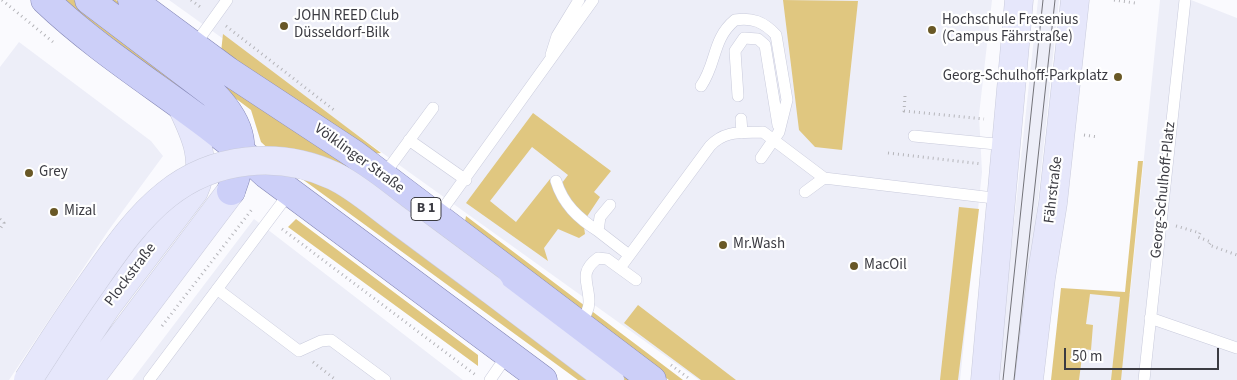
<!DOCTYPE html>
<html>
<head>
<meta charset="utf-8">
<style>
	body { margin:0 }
	#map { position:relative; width:1237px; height:380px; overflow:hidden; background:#fafafe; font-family:"Source Sans 3",sans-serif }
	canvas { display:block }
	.scale { position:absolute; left:1064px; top:348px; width:155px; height:22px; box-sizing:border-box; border:2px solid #3b3b42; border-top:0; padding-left:6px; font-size:15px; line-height:18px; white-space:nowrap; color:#3b3b42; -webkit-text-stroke:4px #fff; paint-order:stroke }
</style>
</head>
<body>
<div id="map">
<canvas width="1237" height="380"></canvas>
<div class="scale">50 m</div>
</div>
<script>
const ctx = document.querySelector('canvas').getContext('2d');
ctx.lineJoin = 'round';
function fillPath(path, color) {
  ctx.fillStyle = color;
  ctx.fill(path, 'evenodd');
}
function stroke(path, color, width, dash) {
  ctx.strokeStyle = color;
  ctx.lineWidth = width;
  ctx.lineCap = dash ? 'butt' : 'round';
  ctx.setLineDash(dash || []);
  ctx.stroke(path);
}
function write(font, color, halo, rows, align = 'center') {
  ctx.font = font + ' "Source Sans 3",sans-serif';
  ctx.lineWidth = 4.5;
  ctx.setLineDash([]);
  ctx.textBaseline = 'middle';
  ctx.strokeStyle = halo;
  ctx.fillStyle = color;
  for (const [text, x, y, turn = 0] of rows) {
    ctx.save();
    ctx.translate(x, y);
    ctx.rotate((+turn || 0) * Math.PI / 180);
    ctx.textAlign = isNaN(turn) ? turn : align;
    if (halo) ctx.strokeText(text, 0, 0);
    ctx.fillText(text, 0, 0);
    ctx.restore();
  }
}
fillPath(new Path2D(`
	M169,0H992L979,115L982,172L960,380H699Z
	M1038,0H1059L1019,380H997Z
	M1160,0H1191L1237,18V380H1072L1083,290L1130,295Z
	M19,42L151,141L163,156L108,231L9,380H0V67Z
	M254,219L463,380H132Z`), '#edeef8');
fillPath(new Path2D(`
	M63,0H74L194,96L189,97Z
	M105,0H116L210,72L290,121L637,380H578L298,176L261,142L251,110Z
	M783,0L858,1L842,150L815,147L799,130Z
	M223,34L381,153L370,154L221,52Z
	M533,113L611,171L594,192L600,197L586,218L573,208L562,183L568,175L532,147L490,201L516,222L550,179L559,202L584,227L585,234L579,238L558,229L544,248L548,261L466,203Z
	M1138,161H1143L1121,380H1111L1120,297L1090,294L1086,324L1093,325L1091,350L1083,349L1079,380H1051L1061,288L1125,292Z
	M959,207L979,209L958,380H940Z
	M466,216L683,380H669L464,227Z
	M296,219L478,355V366L288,227Z
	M638,305L736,380H701L624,323Z`), '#e0c780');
const lane = new Path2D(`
	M194,46L227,0
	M551,55L557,36L579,0
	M701,86C717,63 712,39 735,20C752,17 764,22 776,35L787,100L779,132L761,158
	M738,96L735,51L744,38L758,39L765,45L778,125
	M741,119L742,133
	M914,136L1006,145
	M409,140L466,180
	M383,176L433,108
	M556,181C563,204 578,218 598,231
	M805,192L824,178
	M610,205L600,217L598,231L629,255
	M437,217L593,0
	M620,268L710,146C725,130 741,133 763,132L824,178L1002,199
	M217,289L299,351L321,341L331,340L385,380
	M1150,318L1237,348
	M579,324C584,317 589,311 589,302C589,282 578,273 598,258L607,259L636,280
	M149,380L290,192
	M490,380L508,354
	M1144,380L1185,0`);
const secondary = new Path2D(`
	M490,289L610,380
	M58,380L107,306L194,191C208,161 195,134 182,107
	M89,380L231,191
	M985,380L1019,0
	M1029,380L1041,278L1053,203L1075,0`);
const primary = new Path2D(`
	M45,0C113,65 198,110 266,174L543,380
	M89,0L213,94C244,126 247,149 231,191
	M132,0L228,71L354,154L652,380`);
stroke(lane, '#c9cbdc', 12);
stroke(secondary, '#c9cbdc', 29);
stroke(primary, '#8386b5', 29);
stroke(new Path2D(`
	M2,0L53,42
	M191,0L203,9
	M1114,0L1135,3
	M226,26L334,110
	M905,96L904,111L984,119
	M1084,135L1098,137
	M888,153L982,164
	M0,219L4,223L0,229
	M1176,226L1200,233L1198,237L1211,242L1209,245L1237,255
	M282,229L477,376
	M162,326L253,208
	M313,362L336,380
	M671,365L691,380`), '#b5b5ba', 3, [1, 4]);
stroke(lane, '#fff', 11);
stroke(secondary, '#e6e7fb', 28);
stroke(primary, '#cccff8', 28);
stroke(new Path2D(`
	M1003,380L1043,0
	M1014,380L1055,0`), '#737379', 1);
const secondaryBridge = new Path2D(`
	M28,380C49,347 70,314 93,282C114,252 136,219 166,195C213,157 279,150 334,176C355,186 374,203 393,217C425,241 458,265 490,289`);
stroke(secondaryBridge, '#c9cbdc', 29, []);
stroke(secondaryBridge, '#e6e7fb', 28);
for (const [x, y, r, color] of [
	[284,26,5,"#695826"],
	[932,30,5,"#695826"],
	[1118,77,5,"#695826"],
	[29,173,5,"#695826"],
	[54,212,5,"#695826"],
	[723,245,5,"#695826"],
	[854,266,5,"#695826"]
]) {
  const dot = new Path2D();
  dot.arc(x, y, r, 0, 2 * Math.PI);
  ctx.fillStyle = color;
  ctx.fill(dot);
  stroke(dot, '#fff', 2);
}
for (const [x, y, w] of [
	[426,209,30]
]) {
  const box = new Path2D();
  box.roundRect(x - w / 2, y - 11.5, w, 23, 4);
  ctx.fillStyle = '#fff';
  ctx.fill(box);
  stroke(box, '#3b3b42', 1);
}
write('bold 14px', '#3b3b42', null, [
	["B 1",426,209]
]);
write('15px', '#3b3b42', '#fff', [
	["JOHN REED Club",294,17],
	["Düsseldorf-Bilk",294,34],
	["Hochschule Fresenius",942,21],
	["(Campus Fährstraße)",942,38],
	["Georg-Schulhoff-Parkplatz",1108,77,"right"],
	["Grey",39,173],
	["Mizal",64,212],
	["Mr.Wash",733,245],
	["MacOil",864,266]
], 'left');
write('15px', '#3b3b42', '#fff', [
	["Völklinger Straße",359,159,36],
	["Fährstraße",1054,190,-83],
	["Georg-Schulhoff-Platz",1164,190,-84],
	["Plockstraße",131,275,-53]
]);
</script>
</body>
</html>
